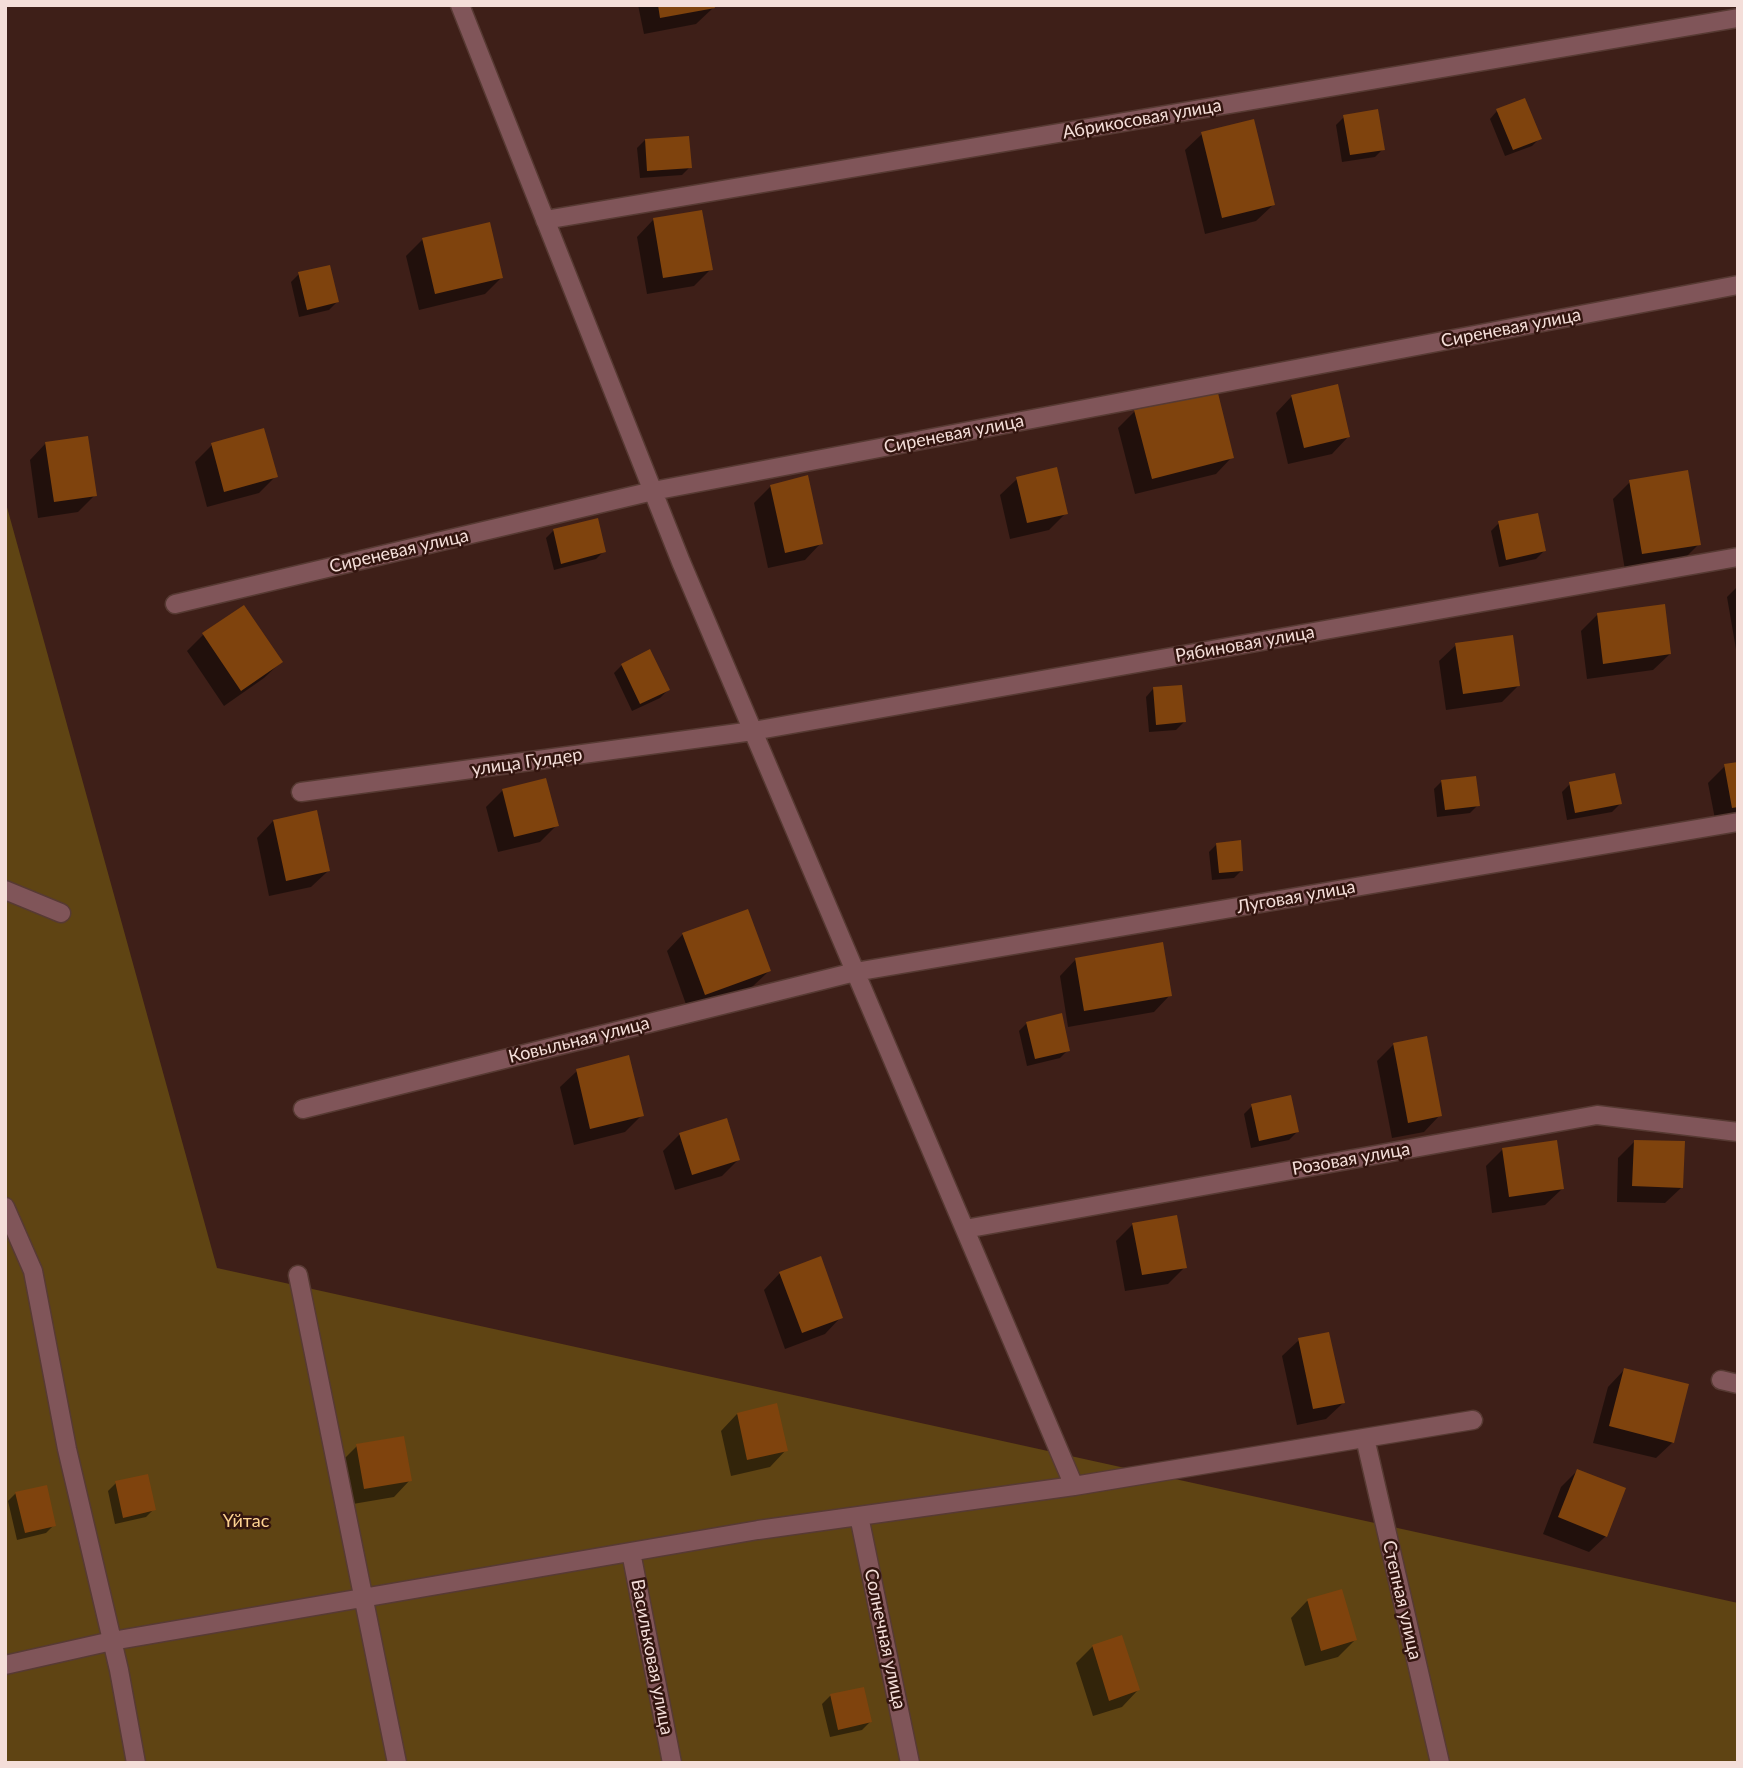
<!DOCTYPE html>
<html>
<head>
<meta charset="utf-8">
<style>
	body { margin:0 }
	#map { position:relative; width:1743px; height:1768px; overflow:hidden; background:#3e1f18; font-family:Lato,sans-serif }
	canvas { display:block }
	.frame { position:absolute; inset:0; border:7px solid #f4ded9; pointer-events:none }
</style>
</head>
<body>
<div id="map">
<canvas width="1743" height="1768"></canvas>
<div class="frame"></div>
</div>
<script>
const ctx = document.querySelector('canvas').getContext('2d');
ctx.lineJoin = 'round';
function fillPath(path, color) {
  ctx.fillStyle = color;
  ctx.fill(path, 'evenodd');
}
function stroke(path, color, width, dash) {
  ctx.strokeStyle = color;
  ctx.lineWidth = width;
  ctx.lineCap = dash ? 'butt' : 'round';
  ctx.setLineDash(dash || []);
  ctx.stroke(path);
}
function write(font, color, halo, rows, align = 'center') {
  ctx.font = font + ' Lato,sans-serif';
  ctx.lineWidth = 5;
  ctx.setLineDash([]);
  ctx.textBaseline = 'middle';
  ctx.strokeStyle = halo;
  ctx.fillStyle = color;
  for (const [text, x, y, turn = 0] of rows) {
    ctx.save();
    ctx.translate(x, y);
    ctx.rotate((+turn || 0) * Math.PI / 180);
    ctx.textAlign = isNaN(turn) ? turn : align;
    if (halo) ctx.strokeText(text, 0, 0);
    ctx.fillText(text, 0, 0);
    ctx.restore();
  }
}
fillPath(new Path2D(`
	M5,500L217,1268L1738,1603V1763H5Z`), '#5f4413');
fillPath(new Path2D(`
	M638,5H713V8L696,24L644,34Z
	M1497,111L1540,138L1532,146L1505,156L1490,119Z
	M1344,117L1383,149L1375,157L1342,162L1336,125Z
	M1202,134L1273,205L1256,221L1205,234L1185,150Z
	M645,140L690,167L682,175L640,178L637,148Z
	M653,220L711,269L694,286L647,294L637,237Z
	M423,239L501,278L485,294L419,310L406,256Z
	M299,274L337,302L329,310L299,317L291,282Z
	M1292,396L1348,437L1332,454L1288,464L1276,413Z
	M1135,411L1232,457L1216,474L1135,494L1118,428Z
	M46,443L95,495L78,512L38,518L30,460Z
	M212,445L276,476L259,493L207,507L195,462Z
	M1017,479L1066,513L1049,530L1010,539L1000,495Z
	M1630,482L1699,544L1682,561L1625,570L1613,499Z
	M771,486L821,543L805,560L768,568L754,503Z
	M1499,523L1544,551L1536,559L1499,567L1491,531Z
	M554,530L604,551L596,559L554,570L546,538Z
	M1738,586V655H1737L1727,597Z
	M1597,615L1670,654L1653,670L1587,679L1581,631Z
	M203,635L281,662L264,678L224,706L187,651Z
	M1456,645L1519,685L1502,702L1446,710L1439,661Z
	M622,665L668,690L660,698L632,711L614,673Z
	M1153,689L1184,722L1176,730L1149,732L1146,697Z
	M1738,764V820L1716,824L1708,783L1725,766Z
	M1442,781L1478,805L1470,813L1437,817L1434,789Z
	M1570,784L1620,804L1612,812L1567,820L1562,792Z
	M503,790L557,825L540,842L498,852L486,807Z
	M273,821L328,871L311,887L269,896L257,838Z
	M1217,844L1242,870L1234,878L1212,880L1209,852Z
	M683,934L769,971L752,987L688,1010L667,951Z
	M1076,959L1170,995L1154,1012L1068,1027L1060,976Z
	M1027,1023L1068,1050L1060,1058L1027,1066L1019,1031Z
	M1394,1044L1440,1115L1424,1132L1392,1138L1377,1061Z
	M577,1071L642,1115L625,1132L574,1145L560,1087Z
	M1252,1106L1297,1132L1289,1140L1251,1148L1244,1114Z
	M680,1134L738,1160L722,1176L675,1190L663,1151Z
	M1635,1141L1682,1187L1665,1203L1617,1202L1618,1158Z
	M1503,1149L1562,1189L1545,1205L1492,1213L1486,1166Z
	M1133,1224L1185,1267L1168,1284L1125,1291L1116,1241Z
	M780,1273L841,1317L825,1334L785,1349L764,1290Z
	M1299,1340L1343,1403L1326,1419L1297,1425L1282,1356Z
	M1624,1370L1673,1442L1656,1458L1593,1443L1608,1387Z
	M737,1414L786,1450L770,1467L731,1476L721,1431Z
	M357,1446L410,1480L394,1497L347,1505L341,1462Z
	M1577,1471L1606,1536L1589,1552L1543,1534L1561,1487Z
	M116,1483L154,1509L146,1517L115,1524L108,1491Z
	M16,1493L54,1525L46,1533L17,1540L8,1501Z
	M1341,1591L1355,1640L1338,1657L1305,1666L1291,1618L1307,1601Z
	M1093,1646L1138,1690L1122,1707L1093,1716L1076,1663Z
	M863,1689L870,1722L862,1730L830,1737L822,1704L830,1696Z`), '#0007');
fillPath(new Path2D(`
	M658,5H714L715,8L660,18Z
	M1525,98L1542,139L1513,150L1496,109Z
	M1378,109L1385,150L1350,155L1343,115Z
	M1254,119L1275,205L1222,218L1201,132Z
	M689,136L692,168L647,171L645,139Z
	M702,210L713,270L663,278L653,218Z
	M490,222L503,278L435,294L422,238Z
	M330,265L339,302L307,310L298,272Z
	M1338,384L1350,437L1304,448L1291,395Z
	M1217,389L1234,458L1152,479L1134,410Z
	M264,428L278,477L224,492L211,443Z
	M88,436L97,496L54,502L45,442Z
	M1057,467L1068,514L1027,523L1016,477Z
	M1688,470L1701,545L1642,554L1629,480Z
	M808,475L823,544L785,553L770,485Z
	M1538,513L1546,551L1506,560L1498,521Z
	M598,518L606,552L561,564L553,529Z
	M1665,604L1671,654L1603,664L1597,613Z
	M244,605L283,662L241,691L202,633Z
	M1513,635L1520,686L1463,694L1455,643Z
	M650,649L670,690L640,704L621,664Z
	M1182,685L1186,722L1156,725L1153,687Z
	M1738,762V807L1732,808L1724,764Z
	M1615,773L1622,804L1575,813L1569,782Z
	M1476,776L1480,806L1445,810L1441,780Z
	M546,778L559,826L514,837L502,789Z
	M317,810L330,871L286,881L273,820Z
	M1241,840L1243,871L1219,873L1216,843Z
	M748,909L771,971L705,995L682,933Z
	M1163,942L1172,996L1084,1011L1075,958Z
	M1062,1013L1070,1051L1035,1059L1026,1022Z
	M1427,1036L1442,1116L1408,1123L1393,1043Z
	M629,1055L644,1116L590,1129L576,1069Z
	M1291,1095L1299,1132L1259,1141L1251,1104Z
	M727,1118L740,1160L692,1175L679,1133Z
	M1557,1140L1564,1189L1509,1197L1502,1148Z
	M1634,1140L1685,1141L1683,1188L1632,1186Z
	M1177,1215L1187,1268L1142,1275L1132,1223Z
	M821,1256L843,1318L802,1333L779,1272Z
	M1329,1332L1345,1403L1313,1409L1298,1338Z
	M1624,1368L1689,1384L1674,1443L1609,1426Z
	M777,1403L788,1451L747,1460L737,1413Z
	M404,1436L412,1481L364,1489L356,1444Z
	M1577,1469L1626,1488L1607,1537L1558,1517Z
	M148,1474L156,1510L123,1518L115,1481Z
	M47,1485L56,1526L25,1533L15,1492Z
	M1342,1589L1357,1640L1321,1651L1307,1599Z
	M1122,1635L1140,1690L1109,1701L1092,1645Z
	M864,1687L872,1722L838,1730L830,1694Z`), '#7f430d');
const minor = new Path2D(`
	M460,5L681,562L1074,1486
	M545,220L1738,18
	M175,604L653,491L1738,285
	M301,792L753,731L1738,557
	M5,890L61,913
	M303,1109L855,972L1738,822
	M5,1207L33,1271L67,1449L119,1670L136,1763
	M965,1229L1597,1115L1738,1132
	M298,1275L397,1763
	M1721,1380L1738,1384
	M1365,1438L1440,1763
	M859,1516L910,1763
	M631,1552L672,1763
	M5,1665L112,1641L758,1530L1074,1486L1473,1420`);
stroke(minor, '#573a33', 21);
stroke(minor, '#805559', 18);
write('18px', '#f4ded9', '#33150f', [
	["Абрикосовая улица",1142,119,-10],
	["Сиреневая улица",1511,328,-11],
	["Сиреневая улица",954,434,-11],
	["Сиреневая улица",399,551,-13],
	["Рябиновая улица",1245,644,-10],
	["улица Гулдер",527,762,-8],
	["Луговая улица",1296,897,-10],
	["Ковыльная улица",579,1040,-14],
	["Розовая улица",1351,1159,-10],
	["Степная улица",1402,1600,77],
	["Солнечная улица",885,1639,78],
	["Васильковая улица",652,1657,79]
]);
write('18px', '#fdd291', '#33150f', [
	["Үйтас",246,1521]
]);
</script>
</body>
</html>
